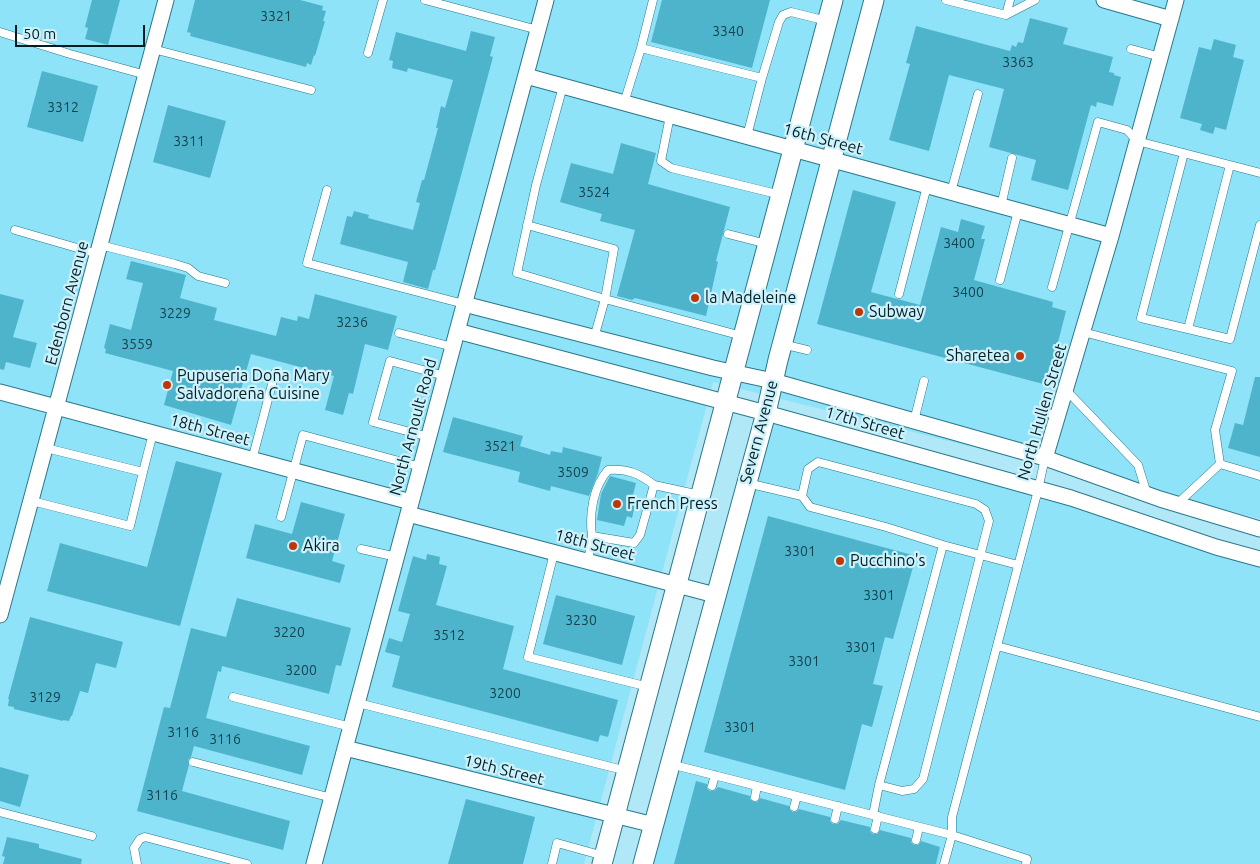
<!DOCTYPE html>
<html>
<head>
<meta charset="utf-8">
<style>
	body { margin:0 }
	#map { position:relative; width:1260px; height:864px; overflow:hidden; background:#b1e8f7; font-family:Ubuntu,sans-serif }
	canvas { display:block }
	.scale { position:absolute; left:15px; top:25px; width:130px; height:22px; box-sizing:border-box; border:2px solid #001d24; border-top:0; padding-left:6px; font-size:15px; line-height:18px; white-space:nowrap; color:#001d24; -webkit-text-stroke:4px #cef2fc; paint-order:stroke }
</style>
</head>
<body>
<div id="map">
<canvas width="1260" height="864"></canvas>
<div class="scale">50 m</div>
</div>
<script>
const ctx = document.querySelector('canvas').getContext('2d');
ctx.lineJoin = 'round';
function fillPath(path, color) {
  ctx.fillStyle = color;
  ctx.fill(path, 'evenodd');
}
function stroke(path, color, width, dash) {
  ctx.strokeStyle = color;
  ctx.lineWidth = width;
  ctx.lineCap = dash ? 'butt' : 'round';
  ctx.setLineDash(dash || []);
  ctx.stroke(path);
}
function write(font, color, halo, rows, align = 'center') {
  ctx.font = font + ' Ubuntu,sans-serif';
  ctx.lineWidth = 4.5;
  ctx.setLineDash([]);
  ctx.textBaseline = 'middle';
  ctx.strokeStyle = halo;
  ctx.fillStyle = color;
  for (const [text, x, y, turn = 0] of rows) {
    ctx.save();
    ctx.translate(x, y);
    ctx.rotate((+turn || 0) * Math.PI / 180);
    ctx.textAlign = isNaN(turn) ? turn : align;
    if (halo) ctx.strokeText(text, 0, 0);
    ctx.fillText(text, 0, 0);
    ctx.restore();
  }
}
fillPath(new Path2D(`
	M0,0H1260V519L713,382L584,864H0Z
	M766,413L1260,552V864H645Z`), '#8ee3f9');
fillPath(new Path2D(`
	M92,0H120L108,45L85,39L88,28L85,27Z
	M195,0H300L323,6L322,10L326,11L323,21H325L315,56L314,55L311,65L307,63L306,67L190,36L191,33L187,32Z
	M662,0H770L752,68L651,42Z
	M1030,18L1068,28L1063,44L1113,57L1109,72L1114,73V75L1121,77L1113,106L1097,102L1096,107L1091,105L1068,190L1031,180L1036,160L989,147L1004,89L949,75L929,151L889,140L910,64L906,63L916,26L1010,51L1012,45L1016,47L1018,42L1023,43Z
	M471,31L495,37L490,56L493,57L462,172L435,270H433L428,289L403,282L408,262L340,244L347,216L352,217L354,211L369,215L368,218L413,230L420,203L416,202L422,180H424L438,128H436L441,106L445,108L453,80L408,68L407,72L392,68L393,61L389,60L396,32L466,51Z
	M1214,39L1236,45L1233,57L1244,60L1226,130L1215,127L1213,134L1200,130L1202,124L1180,118L1199,47L1211,50Z
	M42,71L98,86L83,142L27,127Z
	M168,105L226,121L210,178L153,162Z
	M621,143L656,153L648,184L730,207L716,261L718,262L706,316L635,298L632,300L617,296L635,230L600,221L602,214L560,202L571,163L613,174Z
	M853,190L896,202L871,292L920,305L941,227L958,232L961,219L985,226L981,239H985L974,280L1053,302L1052,307L1066,311L1047,385L817,324Z
	M131,261L186,275L180,298L217,308L214,320L276,336L281,317L297,321L298,316L309,319L315,294L397,316L388,350L365,344L353,394L349,393L343,415L325,410L334,376L251,354L231,425L164,405L173,371L105,353L106,349L104,348L110,324L131,330L143,283L126,279Z
	M0,294L24,300L13,337L37,343L30,368L6,362L4,370L0,369Z
	M1255,377H1260V457L1228,448L1235,423L1243,425Z
	M453,417L523,436L520,446L550,455L551,451L562,453L563,447L602,457L598,473L589,496L551,486L550,491L518,482L520,472L443,452Z
	M176,461L222,473L180,626L47,591L60,543L147,567Z
	M610,476L636,483L633,495L637,496L632,518L627,516L624,526L597,520L601,494Z
	M301,502L345,514L332,561L345,565L340,583L246,558L255,524L292,534Z
	M768,516L916,556L893,639L885,637L873,684L883,686L872,727L862,724L845,790L704,752Z
	M427,554L440,557L439,564L447,566L436,605L514,626L503,669L618,700L608,737L600,735L598,742L392,687L400,656L385,652L389,638L402,642L410,614L398,611L413,556L426,560Z
	M556,595L635,616L622,665L543,644Z
	M237,598L351,628L341,666L336,665L329,694L222,666L221,672L218,671L206,718L310,746L302,775L194,746L191,757L188,760L189,765L182,791L290,821L283,850L137,811L164,707L170,708L191,628L226,637Z
	M30,617L123,642L116,668L96,663L88,693L80,691L72,716H71L69,721L63,720V721L14,709V707L8,706L9,699H8Z
	M0,767L29,775L20,807L0,801Z
	M696,781L707,784V788L710,791H714L718,787L750,796V799L754,802H757L760,798L789,806L792,812H796L799,809L830,817V821L833,824H837L841,820L870,827V831L873,834H877L880,830L911,838V842L914,845H918L921,841L940,847L936,864H674Z
	M466,799L535,817L523,864H448Z
	M7,837L39,844V848L82,859L81,864H3L5,857L2,856Z`), '#4eb4cc');
const service = new Path2D(`
	M425,0L538,30
	M946,0L1006,15L1010,0
	M1006,15L1035,0
	M0,32L70,54L146,75
	M641,48L653,0
	M153,49L311,90
	M1131,49L1161,57
	M368,53L383,0
	M563,86L536,185L517,273L605,299L594,338
	M624,103L641,48L762,78L779,22L783,15L791,12L827,21
	M670,116L661,161L671,168L781,195
	M747,136L762,78
	M1184,153L1141,318L1188,329L1230,165
	M327,190L307,263L464,304
	M951,192L978,94
	M1001,206L1012,158
	M527,225L614,249L605,299L742,336
	M15,230L98,254
	M728,234L767,244
	M100,245L175,264L188,268L198,276L225,283
	M1000,280L1018,211
	M1052,287L1098,122L1127,130L1137,141L1260,173
	M899,294L927,186
	M1188,329L1230,339L1260,225
	M1083,332L1232,371L1215,430L1220,464
	M399,333L453,347
	M782,344L807,350
	M1066,390L1138,465L1147,494
	M1040,411L1058,416
	M914,421L924,381
	M429,437L373,422L390,361L445,376
	M46,448L143,472L153,433
	M252,460L275,373
	M1220,464L1260,476
	M747,483L802,496L810,507L886,527L943,545
	M802,496L808,469L818,462L976,504L985,510L989,521L923,779L914,789L902,791L879,785
	M32,501L130,526L143,472
	M1177,504L1220,464
	M281,517L303,435L421,467
	M592,536C589,514 593,487 608,470C627,468 640,474 654,485
	M361,549L397,557
	M554,553L528,657L649,687
	M588,562L592,536L634,543L640,535L654,485L700,495
	M997,646L1260,717
	M233,697L351,727
	M358,703L627,771
	M193,762L332,798
	M670,764L952,835L1027,859L1026,864
	M712,786L715,775
	M755,797L757,786
	M794,807L797,796
	M0,812L92,836
	M873,815L879,785L943,545L1018,565
	M835,819L838,806
	M875,829L878,816
	M916,840L919,827
	M137,864L134,848L140,839L145,837L247,864
	M552,864L557,843L604,856
	M944,864L952,835V817L1038,490L1045,458`);
const minor = new Path2D(`
	M1104,0L1171,19
	M526,76L1111,236
	M464,304L713,368L773,381L1045,458L1160,499L1260,529
	M457,331L766,413L1071,498L1216,547L1260,559
	M0,392L411,502
	M1045,458L1111,236L1176,0
	M408,514L715,595
	M0,615L166,0
	M345,748L654,825
	M314,864L546,0`);
const tertiary = new Path2D(`
	M602,864L833,0
	M643,864L766,413L778,360L874,0`);
stroke(service, '#29788a', 9);
stroke(minor, '#29788a', 17);
stroke(tertiary, '#29788a', 21);
stroke(service, '#fff', 8);
stroke(minor, '#fff', 15);
stroke(tertiary, '#fff', 19);
for (const [x, y, r, color] of [
	[695,298,5,"#bf3708"],
	[859,312,5,"#bf3708"],
	[1020,356,5,"#bf3708"],
	[167,385,5,"#bf3708"],
	[617,504,5,"#bf3708"],
	[293,546,5,"#bf3708"],
	[840,561,5,"#bf3708"]
]) {
  const dot = new Path2D();
  dot.arc(x, y, r, 0, 2 * Math.PI);
  ctx.fillStyle = color;
  ctx.fill(dot);
  stroke(dot, '#cef2fc', 2);
}
write('14px', '#14434e', null, [
	["3321",276,16],
	["3340",728,31],
	["3363",1018,62],
	["3312",63,107],
	["3311",189,141],
	["3524",594,192],
	["3400",959,243],
	["3400",968,292],
	["3229",175,313],
	["3236",352,322],
	["3559",137,344],
	["3521",500,446],
	["3509",573,472],
	["3301",800,551],
	["3301",879,595],
	["3230",581,620],
	["3220",289,632],
	["3512",449,635],
	["3301",861,647],
	["3301",804,661],
	["3200",301,670],
	["3200",505,693],
	["3129",45,697],
	["3301",740,727],
	["3116",183,732],
	["3116",225,739],
	["3116",162,795]
]);
write('16px', '#001d24', '#cef2fc', [
	["16th Street",823,139,15],
	["Edenborn Avenue",67,303,-75],
	["North Hullen Street",1042,412,-74],
	["17th Street",865,423,16],
	["North Arnoult Road",413,427,-75],
	["18th Street",210,430,15],
	["Severn Avenue",759,432,-75],
	["18th Street",595,545,15],
	["19th Street",504,770,14]
]);
write('16px', '#001d24', '#cef2fc', [
	["la Madeleine",705,298],
	["Subway",869,312],
	["Sharetea",1010,356,"right"],
	["Pupuseria Doña Mary",177,376],
	["Salvadoreña Cuisine",177,394],
	["French Press",627,504],
	["Akira",303,546],
	["Pucchino's",850,561]
], 'left');
</script>
</body>
</html>
